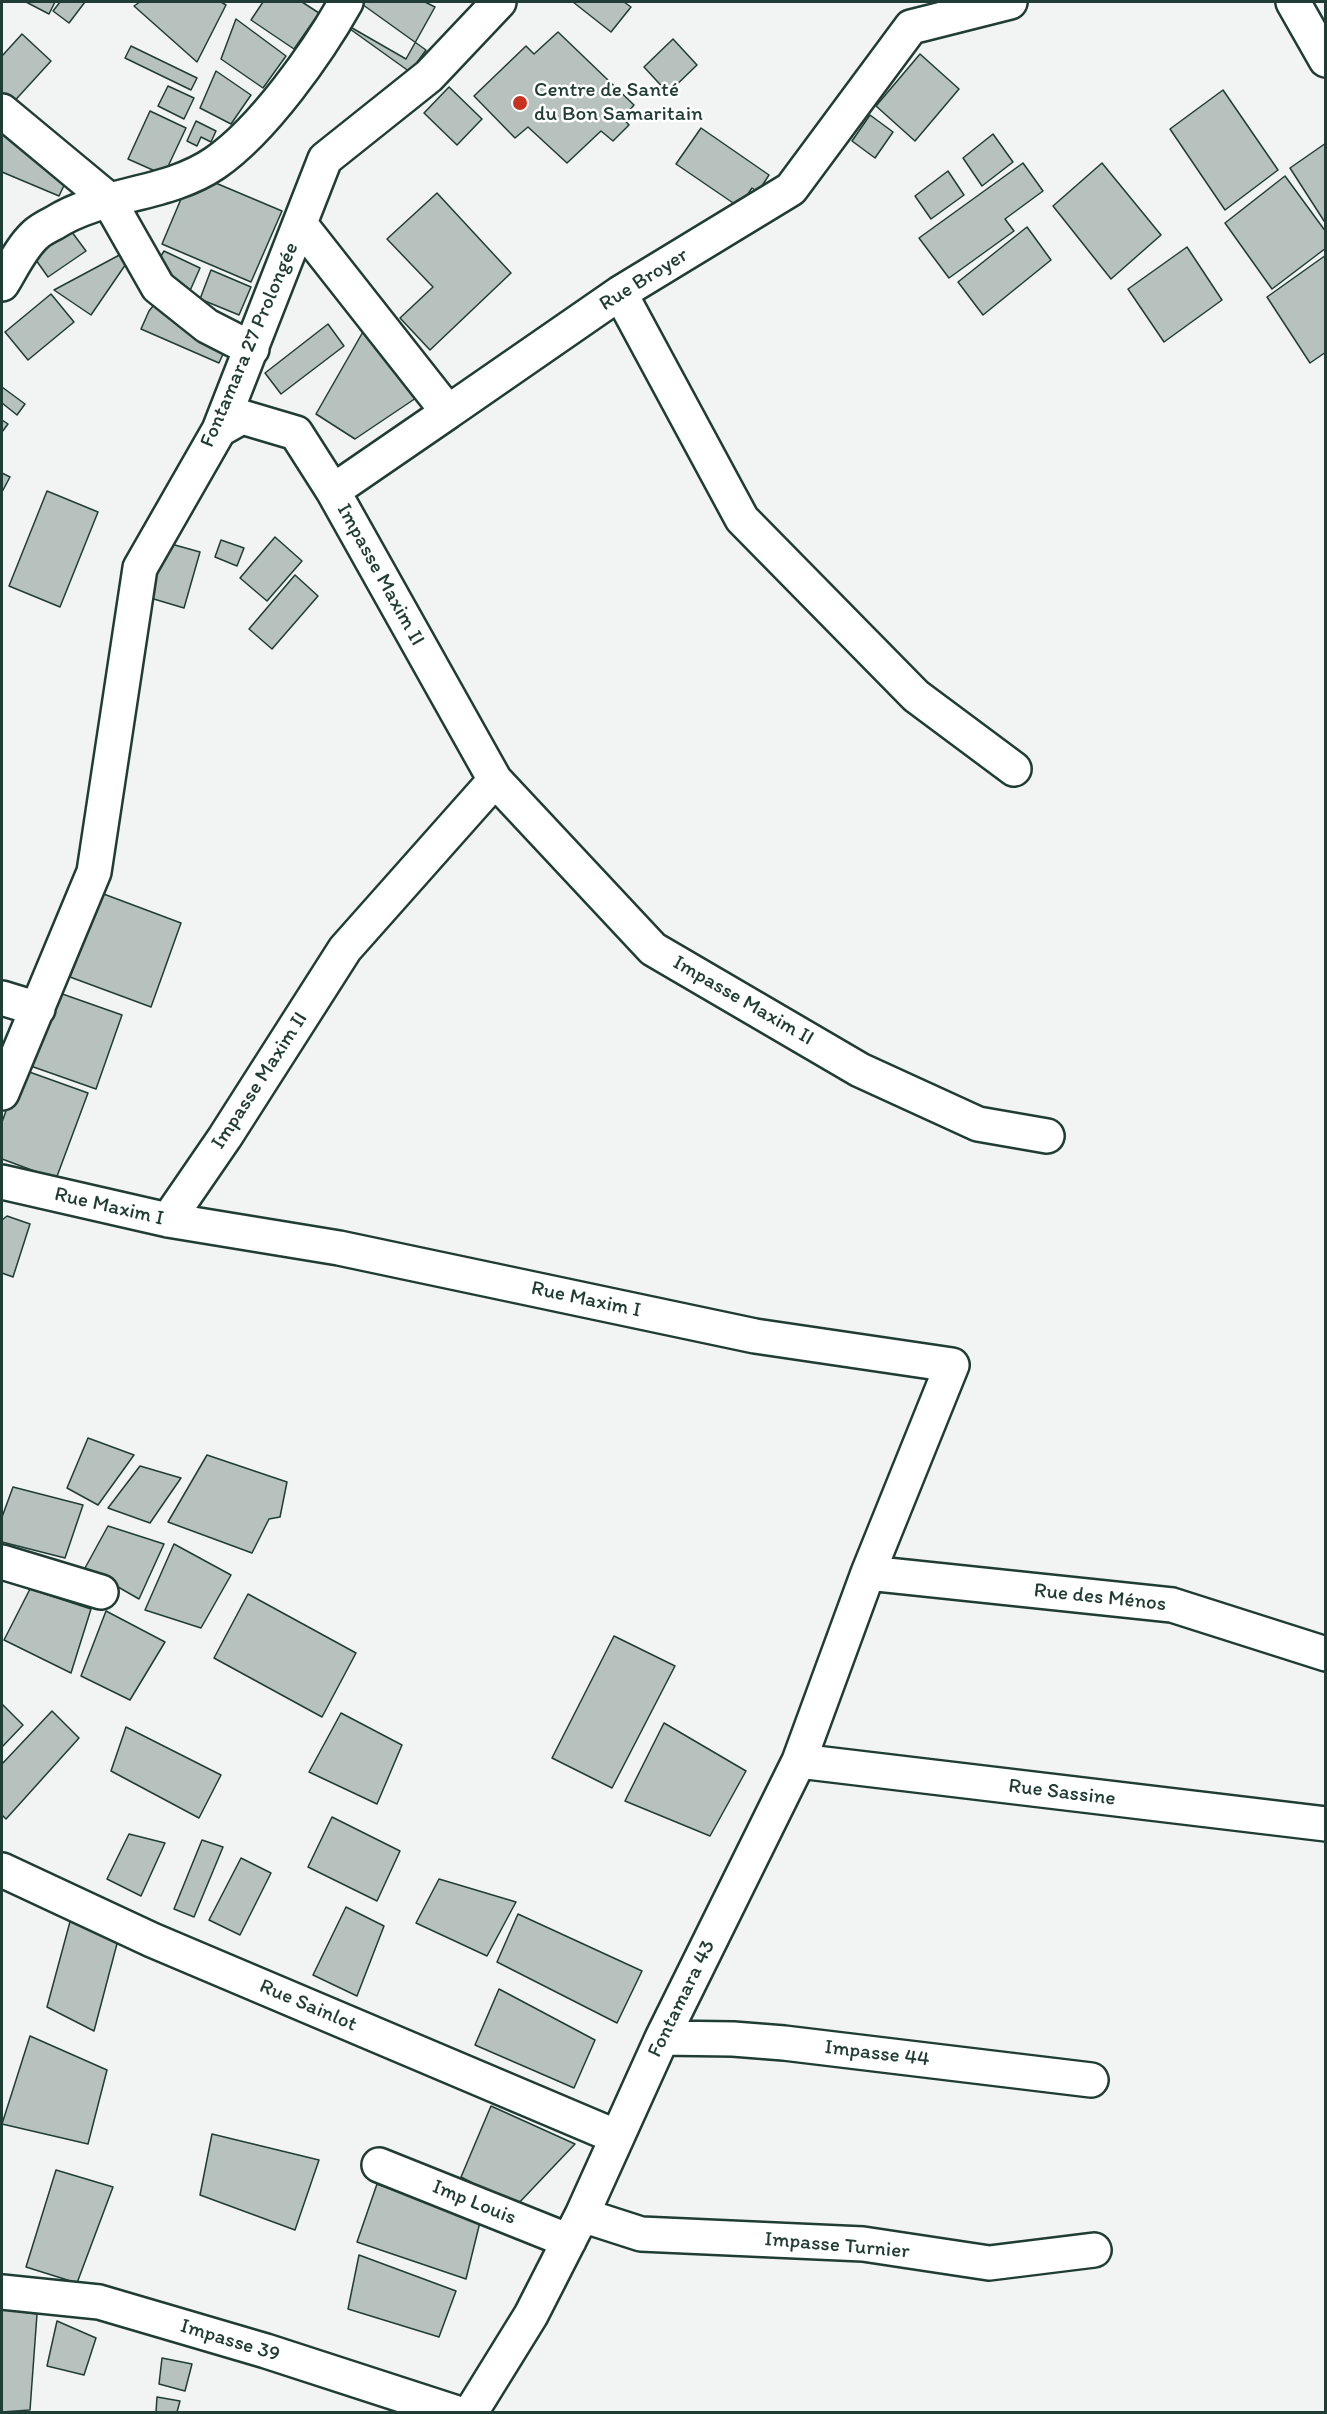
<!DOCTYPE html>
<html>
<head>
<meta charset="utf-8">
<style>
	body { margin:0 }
	#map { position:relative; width:1327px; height:2414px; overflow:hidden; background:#f2f3f3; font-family:Itim,sans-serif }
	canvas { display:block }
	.frame { position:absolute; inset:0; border:3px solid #1f3d34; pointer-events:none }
</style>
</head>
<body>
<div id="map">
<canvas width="1327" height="2414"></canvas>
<div class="frame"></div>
</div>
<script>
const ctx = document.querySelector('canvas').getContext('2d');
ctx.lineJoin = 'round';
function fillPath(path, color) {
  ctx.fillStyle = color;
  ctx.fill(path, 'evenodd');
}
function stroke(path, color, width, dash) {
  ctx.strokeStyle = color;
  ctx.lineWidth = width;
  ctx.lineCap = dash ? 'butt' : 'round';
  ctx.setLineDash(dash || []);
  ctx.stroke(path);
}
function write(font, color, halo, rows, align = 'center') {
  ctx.font = font + ' Itim,sans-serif';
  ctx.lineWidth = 5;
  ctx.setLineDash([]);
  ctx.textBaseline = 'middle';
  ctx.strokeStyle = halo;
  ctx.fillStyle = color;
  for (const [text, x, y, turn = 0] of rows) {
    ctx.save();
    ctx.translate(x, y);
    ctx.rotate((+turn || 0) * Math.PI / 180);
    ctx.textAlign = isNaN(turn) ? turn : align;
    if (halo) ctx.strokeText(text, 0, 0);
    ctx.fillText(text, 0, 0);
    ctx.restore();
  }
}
const building = new Path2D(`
	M26,2H55L49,14Z
	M60,2H85L69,23L53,11Z
	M140,2H221L226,5L197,62L134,6Z
	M263,2H302L319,13L294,49L251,20Z
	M351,2H425L435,7L406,59L340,21Z
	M359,2L426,50L410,72L343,24Z
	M573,2H624L631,7L611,32Z
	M236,19L286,56L263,88L221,59Z
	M558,32L634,105L623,118L629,125L613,141L601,131L567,163L528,127L515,138L474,96L526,46L534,54Z
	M22,34L51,61L9,107L2,101V56Z
	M673,39L697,65L668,93L644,67Z
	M131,46L197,78L191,90L125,58Z
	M920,54L959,89L915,141L876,106Z
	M216,71L251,95L231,124L200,108Z
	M168,86L194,98L184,119L158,106Z
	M449,87L482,119L457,145L424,113Z
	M1223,90L1278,170L1225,210L1170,129Z
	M150,111L186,128L164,175L128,159Z
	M870,115L893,132L875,158L852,141Z
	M196,121L216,131L211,142L201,137L197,146L187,141Z
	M701,128L769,175L758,192L752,188L739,207L676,164Z
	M2,130L68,177L59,196L2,172Z
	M993,134L1013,162L982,186L963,158Z
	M1326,143V224L1290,168Z
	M1023,163L1043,191L1005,219L1014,231L949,278L919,238Z
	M1102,163L1161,235L1111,279L1053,206Z
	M948,171L964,195L931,219L915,196Z
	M192,173L282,211L251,282L162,244Z
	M1285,176L1326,232V248L1272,289L1225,223Z
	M437,193L511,273L430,350L400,318L433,287L387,239Z
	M63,220L86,251L48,277L26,246Z
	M1027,227L1051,260L983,315L958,282Z
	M1187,247L1222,300L1164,342L1128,289Z
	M164,251L200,268L189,293L155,266Z
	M125,252L130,258L91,315L54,290Z
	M1326,255V352L1310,363L1267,297Z
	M211,270L251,287L239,315L200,299Z
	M51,294L74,322L28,360L5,332Z
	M161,296L227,345L219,363L141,329L149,311Z
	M328,324L344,346L281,394L265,373Z
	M364,330L419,396L355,439L316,414Z
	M2,387L25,404L17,415L2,403Z
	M2,420L8,424L2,432Z
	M2,473L10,477L2,492Z
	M47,491L98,512L60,607L9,586Z
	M275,537L302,561L267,601L240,578Z
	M221,540L244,548L237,566L215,557Z
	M164,542L200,552L184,608L147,597Z
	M295,575L318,596L272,649L249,629Z
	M101,893L181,923L151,1007L70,977Z
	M51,990L122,1015L96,1089L25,1064Z
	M21,1069L88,1093L56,1179L2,1159V1122Z
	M7,1216L30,1224L13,1277L2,1273V1220Z
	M88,1438L134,1455L98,1505L67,1488Z
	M207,1455L287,1482L280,1517L269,1519L252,1553L168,1522Z
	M140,1466L181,1478L150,1523L108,1508Z
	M13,1487L83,1505L65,1558L2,1542V1517Z
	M108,1526L164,1544L139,1599L85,1568Z
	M174,1544L231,1575L201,1628L145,1610Z
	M30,1589L91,1609L71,1673L4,1640Z
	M248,1594L356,1653L322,1717L214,1658Z
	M106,1611L165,1642L130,1700L81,1676Z
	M614,1636L675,1666L612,1788L552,1758Z
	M2,1704L23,1725L2,1747Z
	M52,1711L79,1738L6,1819L2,1815V1764Z
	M341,1713L402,1745L377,1804L309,1772Z
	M664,1723L746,1771L710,1836L625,1801Z
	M126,1727L221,1775L199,1818L111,1771Z
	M332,1817L400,1851L377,1901L308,1867Z
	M129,1834L165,1843L141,1896L107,1879Z
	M202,1840L223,1847L194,1917L174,1909Z
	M241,1858L271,1873L240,1935L209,1920Z
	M439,1879L516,1902L487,1956L416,1923Z
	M346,1907L384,1926L357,1996L313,1975Z
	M518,1914L642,1971L617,2023L497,1962Z
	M71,1918L118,1940L94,2031L47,2007Z
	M499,1989L595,2040L574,2088L475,2045Z
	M30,2036L107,2070L88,2144L2,2124Z
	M491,2106L575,2144L516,2206L461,2177Z
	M212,2134L319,2160L295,2230L200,2195Z
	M56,2170L113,2187L77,2283L26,2267Z
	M377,2184L480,2222L466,2279L357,2242Z
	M359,2255L456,2291L439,2337L348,2309Z
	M2,2309L37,2314L30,2410L2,2412Z
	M57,2321L96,2338L84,2375L47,2366Z
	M162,2358L192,2364L185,2391L159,2384Z
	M157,2397L180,2401L177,2412H156Z`);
fillPath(building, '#b7c1bd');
stroke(building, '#1f3d34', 1.5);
const minor = new Path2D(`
	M1293,2L1326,60
	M2,111L108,199L158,287L207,326L252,349
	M300,224L448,412L620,293L791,189L911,27L1010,2
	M2,284C12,268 21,248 35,235C40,230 48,226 54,223C103,192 167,196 215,163C263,130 318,52 346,2
	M620,293L742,519L916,696L1014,769
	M448,412L333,491L495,780L653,949L860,1070L978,1124L1047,1136
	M219,430L242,417L296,433L333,491
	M2,998L38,1009
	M2,1093L94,872L140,568L219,430L325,159L429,76L499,2
	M2,1182L168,1220L339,1248L755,1336L952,1365L868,1573L799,1761L662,2038L582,2215L531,2315L471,2412
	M168,1220L225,1137L345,949L495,780
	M2,1562L101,1592
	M868,1573L1172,1605L1326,1654
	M799,1761L1326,1824
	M2,1870L152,1940L617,2137
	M662,2038L733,2039L784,2043L1091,2080
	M379,2165L569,2241
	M582,2215L641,2234L863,2244L989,2263L1094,2250
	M2,2292L99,2302L266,2351L454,2412`);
stroke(minor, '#1f3d34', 38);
stroke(minor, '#fff', 33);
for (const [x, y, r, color] of [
	[520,103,8,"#c8321e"]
]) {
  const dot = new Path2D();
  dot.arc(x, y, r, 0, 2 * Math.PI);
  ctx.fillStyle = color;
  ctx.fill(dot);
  stroke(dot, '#fff', 2);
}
write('21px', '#1f3d34', '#fff', [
	["Centre de Santé",534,91],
	["du Bon Samaritain",534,115]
], 'left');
write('21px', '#1f3d34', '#fff', [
	["Rue Broyer",644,280,-32],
	["Fontamara 27 Prolongée",250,345,-67],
	["Impasse Maxim II",380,575,61],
	["Impasse Maxim II",743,1001,30],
	["Impasse Maxim II",260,1081,-57],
	["Rue Maxim I",109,1207,13],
	["Rue Maxim I",586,1300,12],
	["Rue des Ménos",1100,1598,6],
	["Rue Sassine",1062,1793,7],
	["Fontamara 43",682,1999,-64],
	["Rue Sainlot",308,2006,23],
	["Impasse 44",877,2054,7],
	["Imp Louis",474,2203,22],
	["Impasse Turnier",837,2246,5],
	["Impasse 39",230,2341,17]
]);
</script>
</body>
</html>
